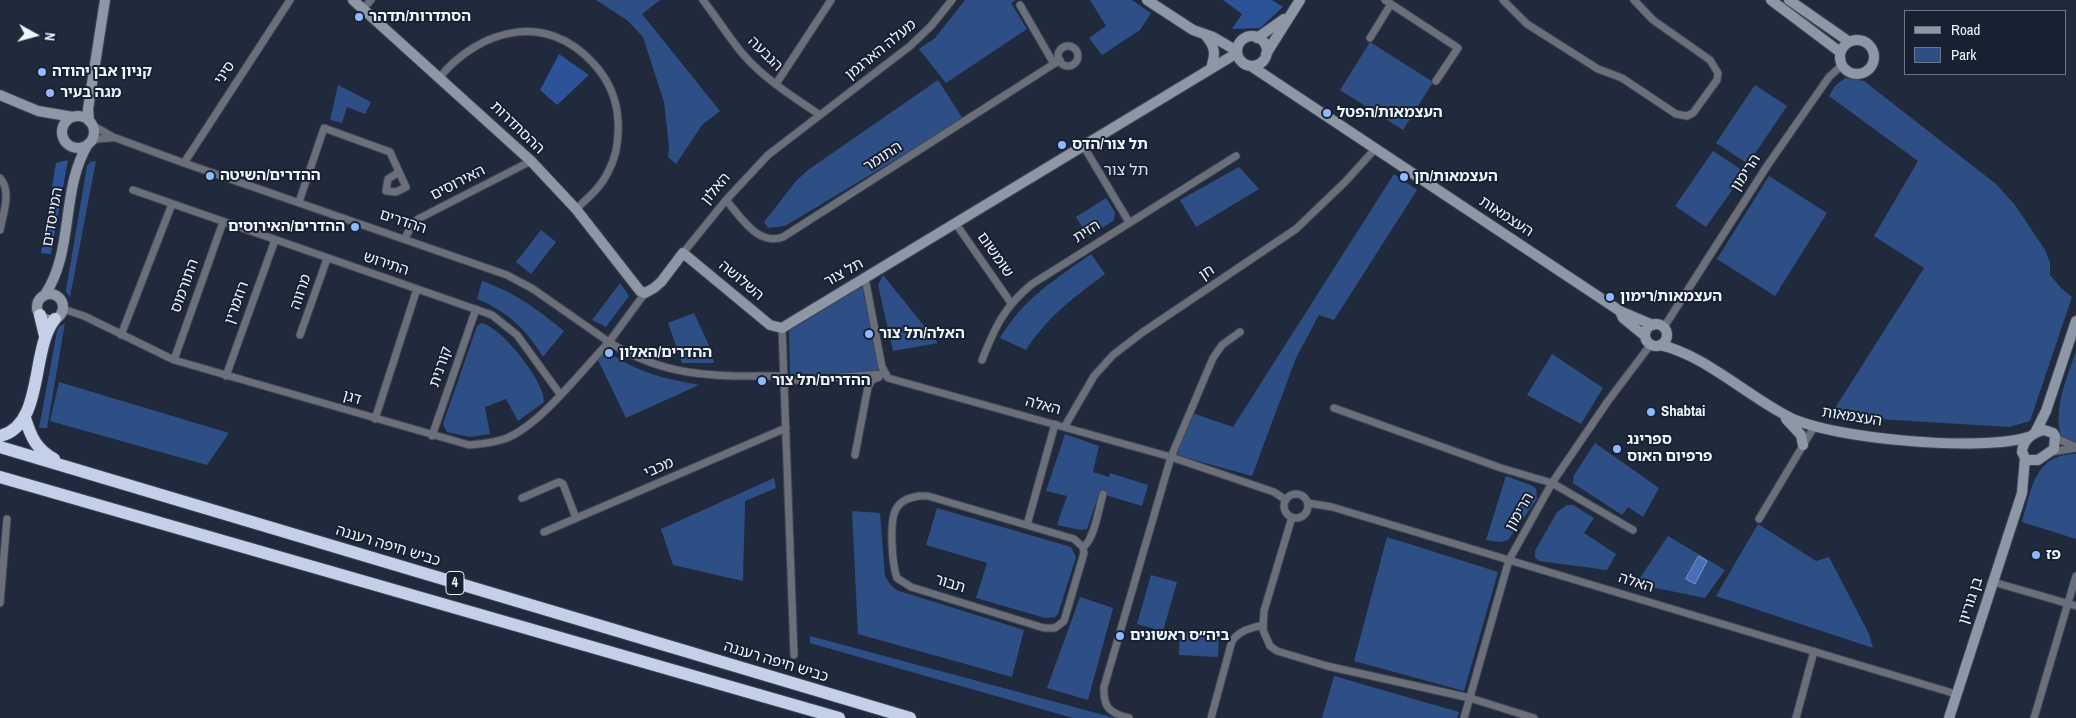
<!DOCTYPE html>
<html>
<head>
<meta charset="utf-8">
<style>
	body { margin:0 }
	#map { position:relative; width:2076px; height:718px; overflow:hidden; background:#202a3c; font-family:"Archivo Narrow",sans-serif }
	canvas { display:block }
	.legend { position:absolute; left:1904px; top:10px; width:162px; height:65px; box-sizing:border-box; background:#172131; border:1px solid #6d7683; margin:0; padding:6px 9px; list-style:none; font-size:15px; color:#eff5fe }
	.legend li { display:flex; align-items:center; gap:10px; height:25px }
	.legend b { width:25px; border:1px solid #6d7683 }
	.north { position:absolute; left:10px; top:10px; width:50px; height:50px; -webkit-text-stroke:4px #172131; paint-order:stroke; rotate:97deg; font-size:14px; font-weight:700; line-height:20px; text-align:center; color:#eff5fe }
	.north::after { content:''; display:block; margin:auto; width:18px; height:22px; background:#eff5fe; clip-path:polygon(50% 0,100% 100%,50% 72%,0 100%) }
</style>
</head>
<body>
<div id="map">
<canvas width="2076" height="718"></canvas>
<ul class="legend">
<li><b style="height:6px;background:#8e97a5"></b>Road</li>
<li><b style="height:14px;background:#2e4f86"></b>Park</li>
</ul>
<div class="north">N</div>
</div>
<script>
const ctx = document.querySelector('canvas').getContext('2d');
ctx.lineJoin = 'round';
function fillPath(path, color) {
  ctx.fillStyle = color;
  ctx.fill(path, 'evenodd');
}
function stroke(path, color, width, dash) {
  ctx.strokeStyle = color;
  ctx.lineWidth = width;
  ctx.lineCap = dash ? 'butt' : 'round';
  ctx.setLineDash(dash || []);
  ctx.stroke(path);
}
function write(font, color, halo, rows, align = 'center') {
  ctx.font = font + ' "Archivo Narrow","Noto Sans Hebrew",sans-serif';
  ctx.lineWidth = 4;
  ctx.setLineDash([]);
  ctx.textBaseline = 'middle';
  ctx.strokeStyle = halo;
  ctx.fillStyle = color;
  for (const [text, x, y, turn = 0] of rows) {
    ctx.save();
    ctx.translate(x, y);
    ctx.rotate((+turn || 0) * Math.PI / 180);
    ctx.textAlign = isNaN(turn) ? turn : align;
    if (halo) ctx.strokeText(text, 0, 0);
    ctx.fillText(text, 0, 0);
    ctx.restore();
  }
}
fillPath(new Path2D(`
	M596,0H660L642,14L720,111L702,125L676,164L668,157L669,146L664,102L643,37L627,20Z
	M965,0H1016L1011,3L1027,29L946,83L919,49L935,38Z
	M1090,0H1132L1151,13L1140,30L1102,55L1089,38L1106,26Z
	M1370,42L1433,82L1403,130L1340,90Z
	M1845,78L1864,81L1996,184L2015,205L2045,250L2050,262V275L2061,288L2072,297L2030,421L2009,427L1830,416L1924,268L1874,236L1918,161L1829,96L1835,86Z
	M938,80L963,119L785,226L768,228L764,222L796,181L808,170Z
	M338,85L371,102L365,114L347,107L342,123L330,120Z
	M1755,85L1787,106L1748,164L1716,143Z
	M1713,151L1745,172L1706,227L1675,206Z
	M96,161L70,297L66,292L67,284L87,166L90,162Z
	M1239,167L1259,189L1196,227L1180,200Z
	M1394,174L1417,190L1334,320L1319,315L1296,358L1252,476L1176,455L1192,413L1233,427Z
	M1769,176L1827,213L1775,296L1717,259Z
	M1106,198L1115,212L1114,220L1089,237L1076,217Z
	M541,230L556,242L531,274L516,262Z
	M1091,254L1105,274C1073,298 1048,316 1026,350L1000,338C1024,298 1053,281 1091,254Z
	M883,275L938,343L893,351L878,285Z
	M482,281C516,293 537,309 564,331L543,357C526,329 507,311 477,299Z
	M620,283L629,296L606,327L592,320Z
	M862,286L879,371L790,378L789,331Z
	M694,313L711,350L714,363H682L668,323Z
	M65,323L47,428H39L57,331L59,327Z
	M481,323C501,326 546,383 544,402L518,421L506,399L485,407L490,434L470,437L447,432L443,424L477,326Z
	M606,351C642,374 658,377 699,385L626,418L597,358Z
	M2076,351V444L2061,436C2053,408 2067,378 2076,351Z
	M1552,354L1603,388L1581,424L1527,395Z
	M59,382L229,433L207,465L50,421Z
	M1065,434L1099,446L1093,472L1109,477L1110,473L1148,485L1142,506L1099,493L1087,529L1081,530L1057,525L1067,496L1046,491Z
	M1595,443L1659,488L1643,517L1628,507L1622,515L1573,483L1574,475Z
	M2076,454V539L2022,522C2032,489 2034,454 2076,454Z
	M1506,476L1533,486L1536,489L1537,499L1508,540L1500,542L1486,540Z
	M774,478L776,488L745,501L743,581L673,565L661,529Z
	M1567,505H1573L1594,518L1584,533L1616,554L1607,570L1539,561L1535,557V551L1557,512Z
	M937,508L1071,547L1076,557L1058,614L1055,617L1045,618L976,598L987,563L926,545Z
	M852,511L880,513L885,576L889,583L896,590L1024,630L1012,677L858,634Z
	M1758,524L1816,561L1829,557L1869,634L1873,648L1716,596Z
	M1668,536L1725,570L1705,598L1636,584Z
	M1387,537L1498,572L1464,691L1354,661Z
	M1151,575L1177,582L1163,631L1137,624Z
	M1080,597L1113,608L1088,700L1047,688Z
	M1180,631L1219,633L1218,657L1179,655Z
	M810,636L1115,718H1073L810,643Z
	M1334,676L1459,712L1457,718H1322Z`), '#2e4f86');
fillPath(new Path2D(`
	M1223,0H1272L1283,7L1260,28L1232,29L1242,14Z
	M559,54L589,75L557,105L540,90Z
	M68,160L51,254L41,253L56,163Z`), '#2c5397');
const water = new Path2D(`
	M1699,556L1707,561L1695,584L1686,579Z`);
fillPath(water, '#466fb5');
stroke(water, '#7997cb', 1);
const street = new Path2D(`
	M703,0C716,17 728,36 742,53C763,78 793,97 820,115
	M1385,0L1458,48L1436,81
	M1503,0L1527,24L1598,69L1622,78L1676,114L1687,116L1693,113L1717,80L1718,73L1710,60L1653,20L1634,0
	M1020,5L1054,64
	M363,9L371,0
	M1370,38L1391,4
	M1058 56a10 10 0 1 1 20 0a10 10 0 1 1-20 0Z
	M439,78C479,29 546,11 593,63C608,79 617,99 618,121C619,138 617,156 608,172C601,187 588,198 576,209
	M776,84L831,0
	M92,125L113,137L184,163L507,275L533,289L609,342L645,293
	M90,143L97,139L111,138
	M1084,147L1129,222
	M184,163L290,0
	M0,178C12,191 3,214 0,230
	M133,190L492,315L517,335L560,394
	M726,200C741,217 757,246 783,237L1060,60
	M299,202L324,128L390,152L406,187L396,192L386,191L388,179L399,172
	M956,224L1011,303
	M405,238L411,227L418,219L531,161
	M683,253L726,200L768,155L910,46L931,26L952,0
	M865,278L882,367L888,378L1171,457L1274,492L1286,500
	M63,309L84,316L174,360L469,445C482,444 494,443 507,438C541,424 582,370 609,342C667,379 718,376 784,376
	M1664,327L1767,166L1829,77L1842,65
	M782,328L794,655
	M121,335L172,204
	M300,335L327,259
	M174,360L223,222
	M982,360C995,327 1004,307 1032,284L1236,156
	M226,376L275,240
	M784,381L884,374
	M1334,408L1501,468L1552,483L1633,530
	M375,419L417,289
	M1065,426L1094,376L1113,355L1143,332L1296,229L1345,182L1375,149
	M432,436L476,309
	M2056,438L2076,447
	M2051,452L2076,448
	M855,455L868,387L872,380L879,377
	M1284 506a12 12 0 1 1 24 0a12 12 0 1 1-24 0Z
	M919,496H928L1074,539L1083,547L1084,553L1064,621L1055,628H1044L911,587L897,578C892,565 889,521 896,509C901,500 909,498 919,496Z
	M522,498L559,482L563,484L576,518
	M1308,503L1332,507L1956,694
	M1292,517L1264,611L1263,630L1270,646L1277,651L1327,666L1470,698L1534,718
	M1759,519L1814,427
	M1027,525L1055,424
	M544,532L786,428
	M1083,547C1094,541 1099,507 1103,494
	M1993,582L2076,606
	M0,603L7,519
	M1129,718C1109,713 1103,707 1104,687L1171,457L1213,358L1222,345L1240,332
	M1211,718L1232,641C1240,630 1251,628 1263,625
	M1464,718L1509,560L1552,483L1608,401L1651,344
	M1796,718L1814,651
	M2034,718L2076,576`);
const secondary = new Path2D(`
	M353,0L531,161L576,209L640,291L645,293L654,288L661,282L683,253L770,325L782,328L1237,53
	M1147,0L1193,30L1213,37L1237,51
	M1771,0L1840,52
	M1789,0L1848,41
	M1205,35C1215,46 1216,53 1211,68
	M1237 51a15 15 0 1 1 30 0a15 15 0 1 1-30 0Z
	M1257,38L1284,19
	M1840 57a17 17 0 1 1 34 0a17 17 0 1 1-34 0Z
	M1266,54L1300,0
	M1251,66L1620,311L1653,325
	M0,95L38,111L73,117
	M62 132a16 16 0 1 1 32 0a16 16 0 1 1-32 0Z
	M89,121L88,109L105,0
	M37 307a13 13 0 1 1 26 0a13 13 0 1 1-26 0Z
	M44,296C75,251 60,190 88,144
	M1620,311L1623,318L1645,336
	M1645 335a11 11 0 1 1 22 0a11 11 0 1 1-22 0Z
	M1660,345C1705,355 1747,396 1789,417C1831,439 1984,452 2028,437
	M1786,419L1801,435L1803,445
	M2044,430L2053,433L2055,436L2054,449L2038,460H2026L2022,452C2023,440 2032,433 2044,430Z
	M2035,433L2046,411L2076,321
	M1949,718L2022,493L2025,458`);
const highway = new Path2D(`
	M40,315L45,336
	M25,418C31,437 36,449 54,459
	M0,436C45,425 30,349 55,319
	M0,447L910,718
	M0,477L839,718`);
stroke(street, '#3d4657', 9);
stroke(secondary, '#3d4657', 12);
stroke(highway, '#3d4657', 14);
stroke(street, '#6a6f79', 7);
stroke(secondary, '#8e97a5', 10);
stroke(highway, '#c3d0e7', 12);
for (const [x, y, r, color] of [
	[359,17,5,"#8fb8fd"],
	[42,72,5,"#8fb8fd"],
	[50,93,5,"#8fb8fd"],
	[1327,113,5,"#8fb8fd"],
	[1062,145,5,"#8fb8fd"],
	[210,176,5,"#8fb8fd"],
	[1404,177,5,"#8fb8fd"],
	[355,227,5,"#8fb8fd"],
	[1610,297,5,"#8fb8fd"],
	[869,334,5,"#8fb8fd"],
	[609,353,5,"#8fb8fd"],
	[762,381,5,"#8fb8fd"],
	[1651,412,5,"#8fb8fd"],
	[1617,449,5,"#8fb8fd"],
	[2036,555,5,"#8fb8fd"],
	[1120,636,5,"#8fb8fd"]
]) {
  const dot = new Path2D();
  dot.arc(x, y, r, 0, 2 * Math.PI);
  ctx.fillStyle = color;
  ctx.fill(dot);
  stroke(dot, '#172131', 2);
}
for (const [x, y, w] of [
	[455,583,18]
]) {
  const box = new Path2D();
  box.roundRect(x - w / 2, y - 11.5, w, 23, 4);
  ctx.fillStyle = '#172131';
  ctx.fill(box);
  stroke(box, '#eff5fe', 1);
}
write('bold 14px', '#eff5fe', null, [
	["4",455,583]
]);
write('bold 15px', '#eff5fe', '#172131', [
	["הסתדרות/תדהר",369,17],
	["קניון אבן יהודה",52,72],
	["מגה בעיר",60,93],
	["העצמאות/הפטל",1337,113],
	["תל צור/הדס",1072,145],
	["ההדרים/השיטה",220,176],
	["העצמאות/חן",1414,177],
	["ההדרים/האירוסים",345,227,"right"],
	["העצמאות/רימון",1620,297],
	["האלה/תל צור",879,334],
	["ההדרים/האלון",619,353],
	["ההדרים/תל צור",772,381],
	["Shabtai",1661,412],
	["ספרינג",1627,440],
	["פרפיום האוס",1627,457],
	["פז",2046,555],
	["ביה״ס ראשונים",1130,636]
], 'left');
write('15px', '#eff5fe', '#172131', [
	["מעלה הארגמן",881,50,-39],
	["הגבעה",765,54,45],
	["סיני",225,73,-57],
	["ההסתדרות",517,128,44],
	["התומר",883,157,-33],
	["הרימון",1746,173,-57],
	["האירוסים",458,183,-27],
	["האלון",716,189,-50],
	["המייסדים",53,217,-80],
	["העצמאות",1506,217,33],
	["ההדרים",403,222,18],
	["הזית",1087,232,-32],
	["שומשום",995,255,55],
	["התירוש",386,264,18],
	["תל צור",844,273,-29],
	["חן",1207,273,-33],
	["השלושה",741,281,40],
	["התורמוס",185,286,-70],
	["מרווה",301,292,-71],
	["רוזמרין",237,303,-70],
	["קורנית",441,367,-71],
	["דגן",352,398,16],
	["האלה",1043,406,15],
	["העצמאות",1852,417,9],
	["מכבי",659,468,-23],
	["הרימון",1520,512,-60],
	["כביש חיפה רעננה",388,546,17],
	["האלה",1636,583,17],
	["תבור",950,584,17],
	["בן גוריון",1971,601,-72],
	["כביש חיפה רעננה",776,662,17]
]);
write('16px', '#cedef8', '#172131', [
	["תל צור",1126,171]
]);
</script>
</body>
</html>
